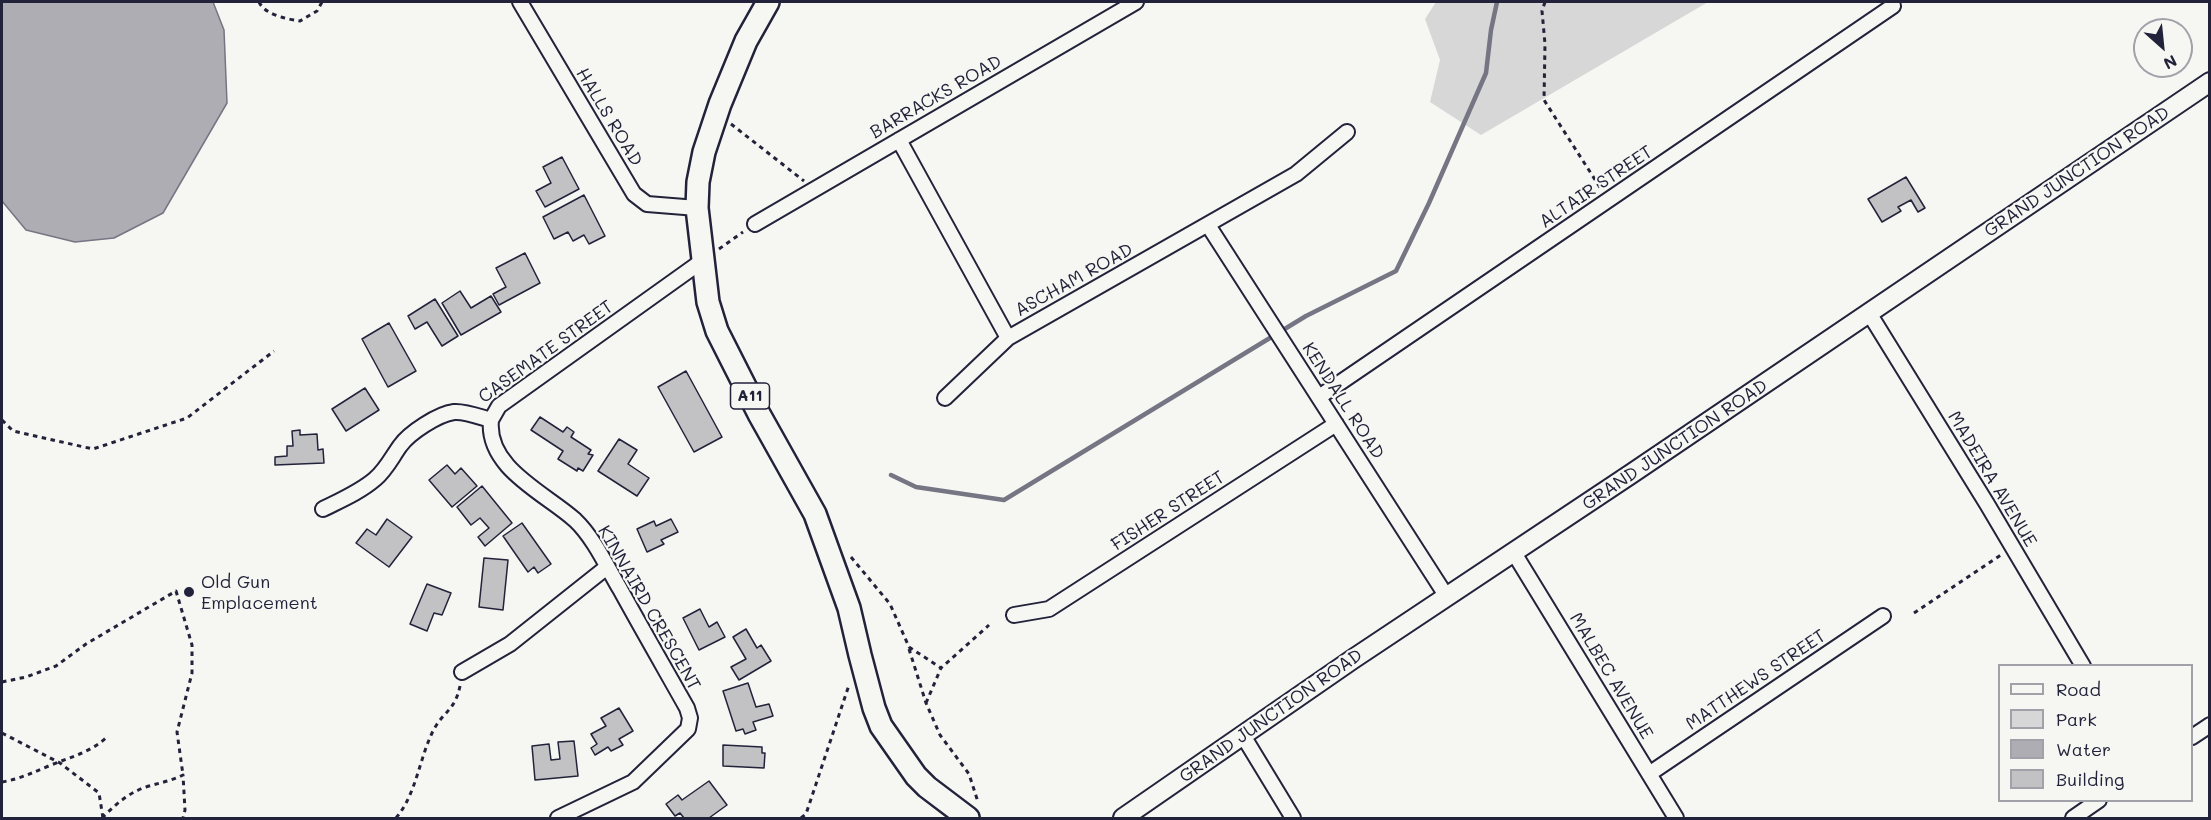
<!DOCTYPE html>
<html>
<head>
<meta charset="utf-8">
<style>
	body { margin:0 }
	#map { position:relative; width:2211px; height:820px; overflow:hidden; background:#f6f6f2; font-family:Mali,sans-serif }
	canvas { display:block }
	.frame { position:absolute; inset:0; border:3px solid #22223b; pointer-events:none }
	.legend { position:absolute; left:1998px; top:664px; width:195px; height:138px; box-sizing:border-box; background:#f6f6f2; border:2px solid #a1a1a9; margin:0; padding:8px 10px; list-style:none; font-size:18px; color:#22223b }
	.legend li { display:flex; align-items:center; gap:12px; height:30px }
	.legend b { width:30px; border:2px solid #a1a1a9 }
	.north { position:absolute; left:2133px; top:18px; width:60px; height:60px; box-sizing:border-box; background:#f6f6f2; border:2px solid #a1a1a9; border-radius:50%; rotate:153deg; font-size:16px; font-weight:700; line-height:24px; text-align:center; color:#22223b }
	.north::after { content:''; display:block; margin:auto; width:21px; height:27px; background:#22223b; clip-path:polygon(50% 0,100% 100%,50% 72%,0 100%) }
</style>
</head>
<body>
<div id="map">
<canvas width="2211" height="820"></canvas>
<div class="frame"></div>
<ul class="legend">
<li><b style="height:8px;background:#f6f6f2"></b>Road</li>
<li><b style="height:16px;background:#d7d7d7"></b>Park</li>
<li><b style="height:16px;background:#adadb3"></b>Water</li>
<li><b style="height:16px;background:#c2c2c4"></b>Building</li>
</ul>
<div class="north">N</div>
</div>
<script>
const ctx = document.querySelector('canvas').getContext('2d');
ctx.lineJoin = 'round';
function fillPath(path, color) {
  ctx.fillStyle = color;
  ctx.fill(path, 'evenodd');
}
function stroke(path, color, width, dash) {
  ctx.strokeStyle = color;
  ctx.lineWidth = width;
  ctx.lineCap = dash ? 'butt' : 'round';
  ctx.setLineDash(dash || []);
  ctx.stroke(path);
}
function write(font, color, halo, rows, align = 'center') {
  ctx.font = font + ' Mali,sans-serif';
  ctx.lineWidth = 4.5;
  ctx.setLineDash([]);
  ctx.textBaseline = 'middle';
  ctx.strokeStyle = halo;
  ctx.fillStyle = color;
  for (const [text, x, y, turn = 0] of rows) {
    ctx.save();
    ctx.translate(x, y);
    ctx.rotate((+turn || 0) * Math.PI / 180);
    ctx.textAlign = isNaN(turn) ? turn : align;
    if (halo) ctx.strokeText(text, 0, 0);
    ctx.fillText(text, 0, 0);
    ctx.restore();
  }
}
fillPath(new Path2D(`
	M1436,2H1708L1481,135L1430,102L1440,60L1425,19Z`), '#d7d7d7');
const water = new Path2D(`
	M2,2H213L224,30L227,103L163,213L114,238L75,242L26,230L2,201Z`);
fillPath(water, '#adadb3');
stroke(water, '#757583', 1.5);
stroke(new Path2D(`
	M891,475L916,487L1004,500L1306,316L1396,271L1429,203L1486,73L1491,30L1497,2`), '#757583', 4.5);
const building = new Path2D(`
	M562,157L579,189L545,207L536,191L551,183L543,167Z
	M1906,177L1925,208L1918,212L1911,200L1898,207L1901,211L1882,222L1868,199Z
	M584,195L605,236L589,244L584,235L573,241L568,232L554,239L543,217Z
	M525,253L540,283L499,305L493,294L506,287L496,268Z
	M460,291L471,308L491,296L501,312L461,335L442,303Z
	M435,299L458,336L442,346L427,322L415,329L408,316Z
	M389,323L416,371L388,387L362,339Z
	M686,371L722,437L694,452L658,387Z
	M365,388L379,410L346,431L332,409Z
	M540,417L563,432L567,427L574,432L571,437L591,450L588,454L593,455L583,471L578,468L577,471L558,459L563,451L531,430Z
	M300,430V435L317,434L318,450L323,449L324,463L275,465V457L287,456V446H293L292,431Z
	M619,439L637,450L628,464L649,478L637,496L598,471Z
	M447,465L455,474L461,468L477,486L452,507L429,480Z
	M482,486L512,523L485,546L478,537L489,528L480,518L471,525L457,507Z
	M387,519L412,537L389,567L356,543L367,529L376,535Z
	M671,519L678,532L661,540L664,544L647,552L637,529L654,521L656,526Z
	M522,523L551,564L538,573L534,567L528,572L503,536Z
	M484,558L508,560L503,610L479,607Z
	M427,584L451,593L442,615L434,613L427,631L410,624Z
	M700,609L709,627L717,622L725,637L699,650L683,618Z
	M746,629L757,648L761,645L771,661L739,680L731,667L746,659L733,637Z
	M748,683L756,707L769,704L773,716L753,722L756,730L745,734L743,729L736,731L723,691Z
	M619,708L633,731L619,739L623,745L611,751L608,747L595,755L591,748L597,744L591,734L606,726L601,718Z
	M574,741L578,776L535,780L532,746L549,744L551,760L560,759L558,742Z
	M723,745L762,747V753H765L764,768L723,766Z
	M709,781L727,805L709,818H684L680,813L675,816L666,804L678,795L682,800Z`);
fillPath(building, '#c2c2c4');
stroke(building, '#22223b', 1.5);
const minor = new Path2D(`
	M520,2L634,194L647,204L697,208
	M899,140L1008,338L1296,174L1347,132
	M755,224L1136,2
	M1208,225L1447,597
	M1869,313L1987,504L2083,666
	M1319,397L1893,6
	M945,398L1008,338
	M491,420C486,468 545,493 575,520C594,538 607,567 620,589C642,629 665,669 687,708L690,718L688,729L633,782L558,818
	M323,509C341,500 360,492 375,479C386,470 392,457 400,446C409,433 438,414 454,412C465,411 480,417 491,420L499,406L702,261
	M1514,553L1676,818
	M1014,615L1049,609L1336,424
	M462,672L510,644L607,567
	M1242,734L1293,818
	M2192,737L2210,725
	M1649,774L1883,616
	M2073,818L2099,800`);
const secondary = new Path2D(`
	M1123,818L1353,659L1631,474L2210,82`);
const primary = new Path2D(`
	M768,2L746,41L720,104L704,152L698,182L697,208L708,302L717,331L759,414L815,514L849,608L860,655L874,708L881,726L916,776L927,787L968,818`);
stroke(minor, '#22223b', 18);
stroke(secondary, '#22223b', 22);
stroke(primary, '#22223b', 26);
stroke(new Path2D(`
	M259,2C265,15 287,19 300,21L317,11L322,2
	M1545,2L1542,11L1545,44L1544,100L1601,189
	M731,124L804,181
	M719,249L743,232
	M2,420L13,431L93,449L187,418L274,351
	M851,557L890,604L909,647L941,668L989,625
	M1914,613L2001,555
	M909,649L926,703L940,735L969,774L978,802
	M2,682L26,677L56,666L86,644L176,591L192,645V673L177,732L183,775
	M926,703L941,668
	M2,733L60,763L99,793L103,818
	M2,782C20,779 34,772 51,765C71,757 91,752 107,737
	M102,818C115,805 128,793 146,787C159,783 171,781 183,775L185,810L183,818
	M396,818C417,793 419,758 434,729C445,710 455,710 460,686
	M801,818L806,814L849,685`), '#22223b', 3, [4.5, 4.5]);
stroke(minor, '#f6f6f2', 14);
stroke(secondary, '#f6f6f2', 18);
stroke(primary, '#f6f6f2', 21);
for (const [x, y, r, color] of [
	[189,592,6,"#22223b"]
]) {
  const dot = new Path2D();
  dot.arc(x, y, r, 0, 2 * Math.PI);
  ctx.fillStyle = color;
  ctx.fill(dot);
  stroke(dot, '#f6f6f2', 2);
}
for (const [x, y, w] of [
	[750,396,39]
]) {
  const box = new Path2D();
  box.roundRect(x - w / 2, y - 13, w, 26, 4.5);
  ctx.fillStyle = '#f6f6f2';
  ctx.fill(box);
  stroke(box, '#22223b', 1.5);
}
write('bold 16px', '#22223b', null, [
	["A11",750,396]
]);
write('18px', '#22223b', '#f6f6f2', [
	["BARRACKS ROAD",936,97,-30],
	["HALLS ROAD",609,117,59],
	["GRAND JUNCTION ROAD",2077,172,-34],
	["ALTAIR STREET",1596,187,-34],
	["ASCHAM ROAD",1074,280,-29],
	["CASEMATE STREET",546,352,-36],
	["KENDALL ROAD",1343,401,57],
	["GRAND JUNCTION ROAD",1675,445,-34],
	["MADEIRA AVENUE",1992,479,59],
	["FISHER STREET",1168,511,-33],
	["KINNAIRD CRESCENT",649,608,60],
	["MALBEC AVENUE",1611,676,59],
	["MATTHEWS STREET",1756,680,-34],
	["GRAND JUNCTION ROAD",1271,716,-35]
]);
write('18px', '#22223b', '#f6f6f2', [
	["Old Gun",201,582],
	["Emplacement",201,603]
], 'left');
</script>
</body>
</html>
